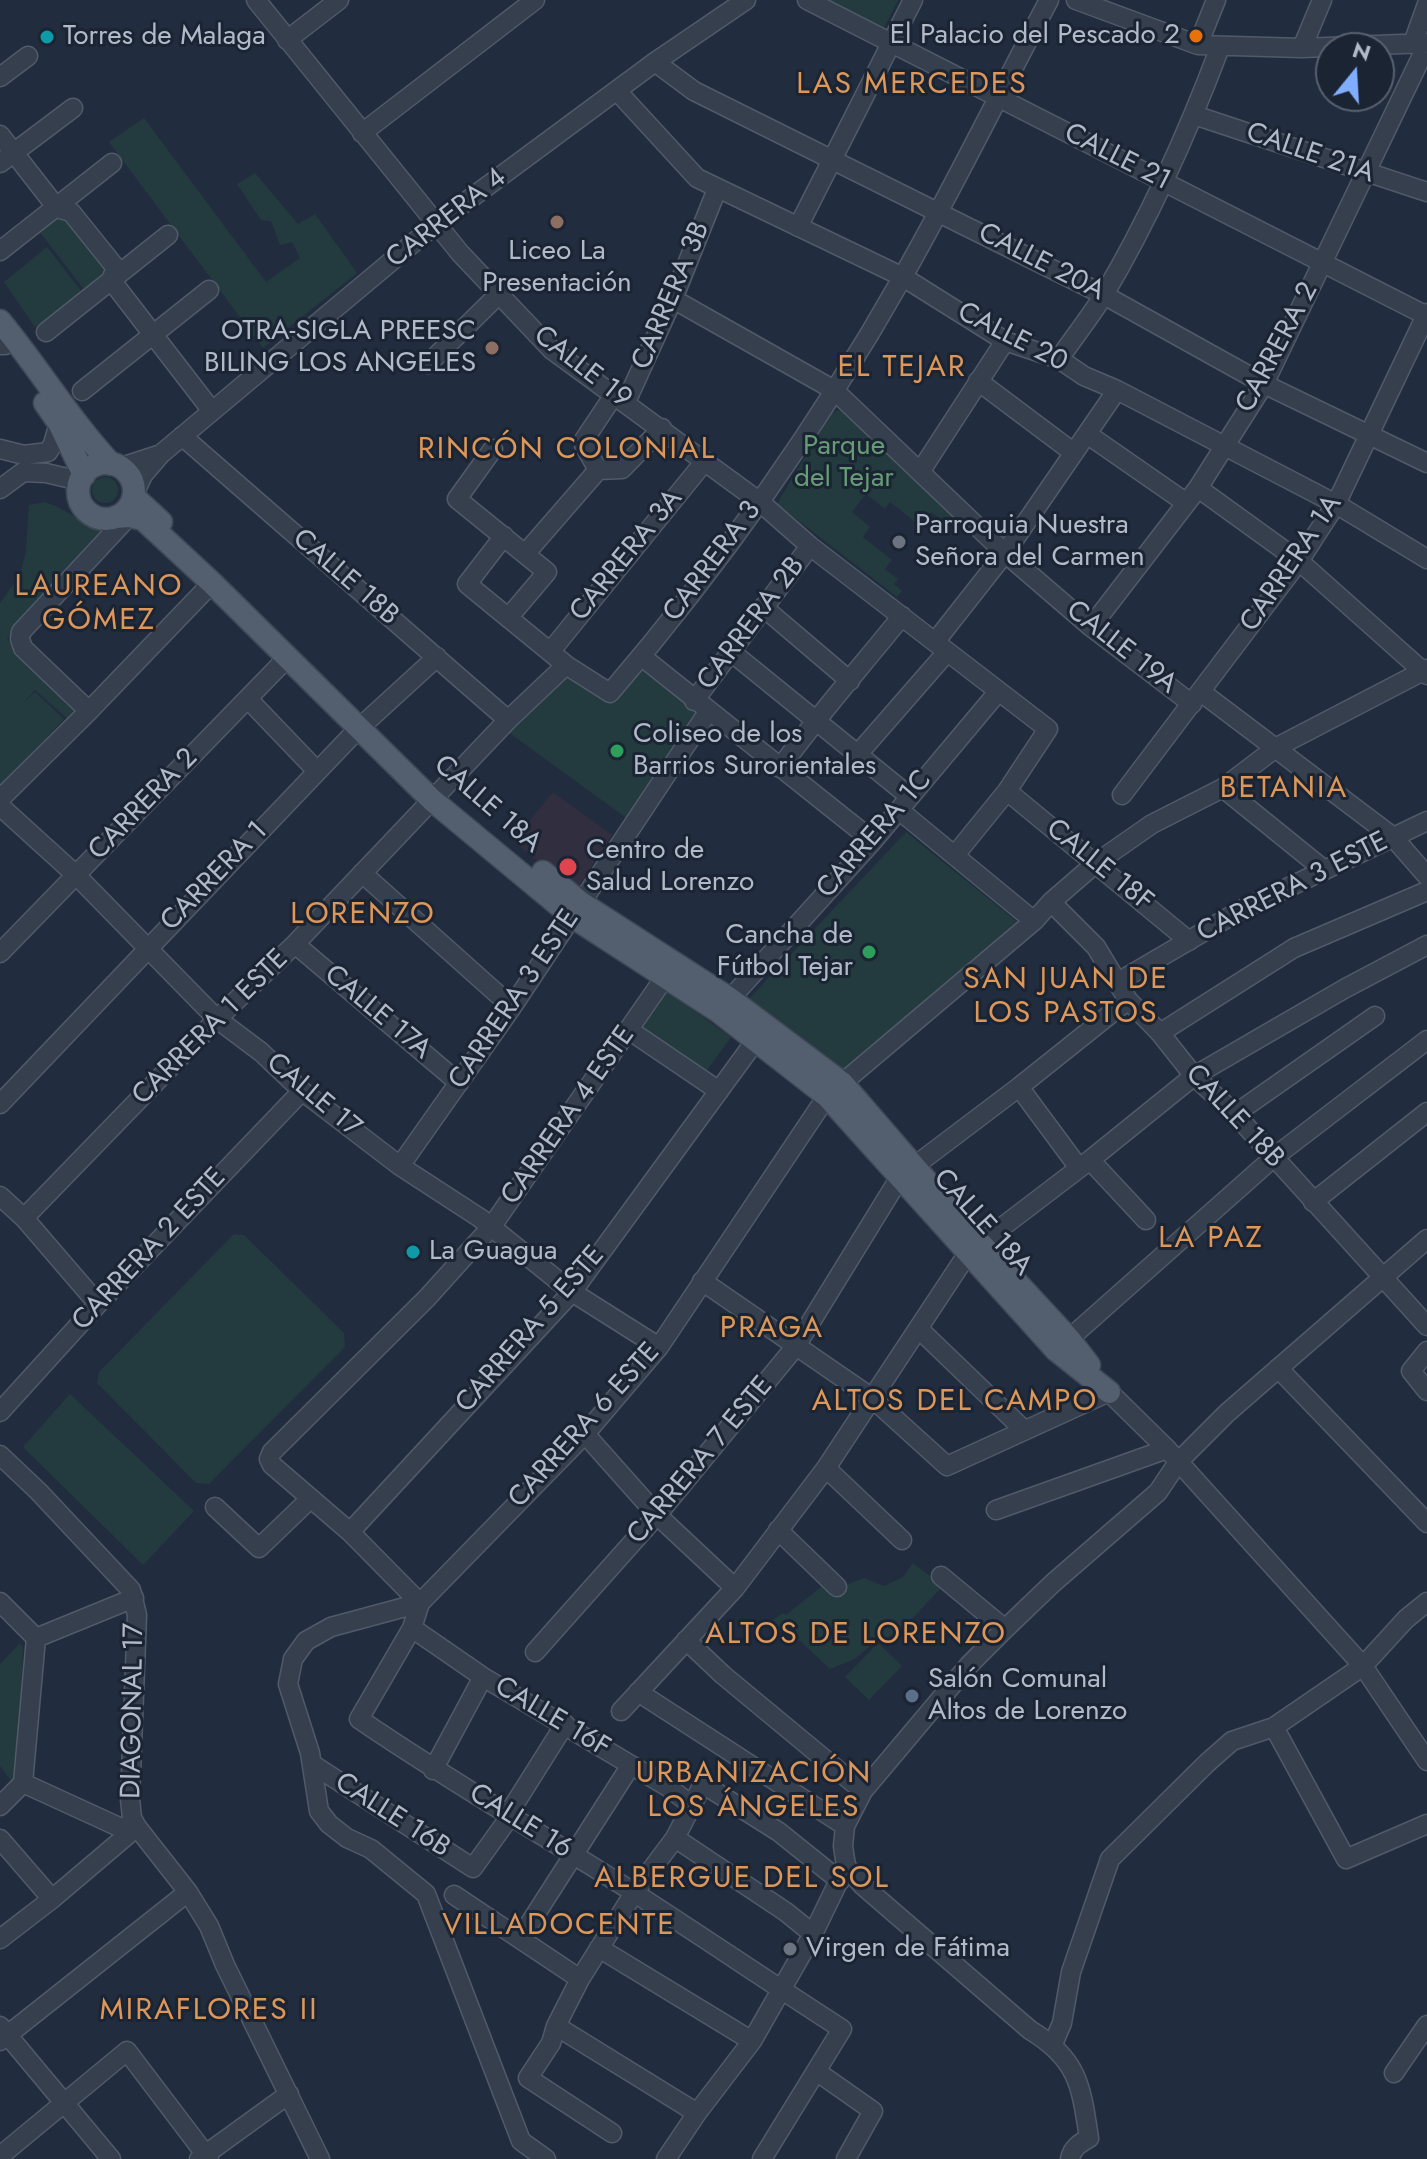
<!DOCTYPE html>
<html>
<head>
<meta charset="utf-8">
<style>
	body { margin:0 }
	#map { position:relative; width:1427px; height:2159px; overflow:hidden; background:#212d3e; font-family:Jost,sans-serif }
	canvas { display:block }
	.north { position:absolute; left:1315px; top:32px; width:80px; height:80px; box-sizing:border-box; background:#1b2433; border:2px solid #57606f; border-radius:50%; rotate:18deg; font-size:22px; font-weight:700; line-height:32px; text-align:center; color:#b1baca }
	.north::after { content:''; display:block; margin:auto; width:28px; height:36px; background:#81adff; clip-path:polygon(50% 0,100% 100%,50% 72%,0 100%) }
</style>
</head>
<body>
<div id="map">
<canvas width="1427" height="2159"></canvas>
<div class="north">N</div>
</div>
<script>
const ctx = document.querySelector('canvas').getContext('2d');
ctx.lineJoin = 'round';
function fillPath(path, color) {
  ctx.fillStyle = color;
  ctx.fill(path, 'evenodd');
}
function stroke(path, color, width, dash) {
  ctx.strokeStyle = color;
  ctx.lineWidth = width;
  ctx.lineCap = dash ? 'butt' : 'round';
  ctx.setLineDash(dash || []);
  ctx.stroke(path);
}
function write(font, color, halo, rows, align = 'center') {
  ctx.font = font + ' Jost,sans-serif';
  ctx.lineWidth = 6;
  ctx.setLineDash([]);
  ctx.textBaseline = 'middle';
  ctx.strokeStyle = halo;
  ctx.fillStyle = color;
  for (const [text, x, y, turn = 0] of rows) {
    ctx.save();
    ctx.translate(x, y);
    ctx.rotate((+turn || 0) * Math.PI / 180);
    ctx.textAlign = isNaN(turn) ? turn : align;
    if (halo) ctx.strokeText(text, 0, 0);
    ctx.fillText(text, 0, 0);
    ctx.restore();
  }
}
fillPath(new Path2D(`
	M553,792L612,835L575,892L513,841Z`), '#312e3f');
fillPath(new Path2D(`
	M828,0H898L884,28Z
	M144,118L266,282L300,258L292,242L280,245L271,221L261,220L237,184L255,173L298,224L315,214L357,273L263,348L109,142Z
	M65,211L114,274L86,292L39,231Z
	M47,247L83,293L35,327L4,282Z
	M839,410L849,413L957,516L950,526L931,512L920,526L890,502L885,509L866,494L852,512L870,527L863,537L892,560L885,569L898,579L894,584L902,591L897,597L777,504L831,414Z
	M92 490a13 13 0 1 1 26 0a13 13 0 1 1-26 0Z
	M44,502C58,505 68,515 82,518C94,522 104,520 113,529L7,639L80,710L69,720L35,690L20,706L35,692L64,719L0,788V603L20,575L26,552L29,505Z
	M636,664L701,713L629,820L504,729L568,669L611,694Z
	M906,832L1021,925L939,995L842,1071L745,1003Z
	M662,988L731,1037L706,1072L637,1024Z
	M234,1234L244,1235L344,1333L345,1347L209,1484L196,1483L97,1383L99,1372Z
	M70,1394L194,1511L143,1565L23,1447Z
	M913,1563L943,1586L906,1625L888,1638L872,1644L855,1659L830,1669L800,1641L779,1631L773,1620L783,1613L786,1615L822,1586L831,1591L864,1578L884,1586L903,1577Z
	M20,1643L23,1648L18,1779L12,1782L0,1766V1664Z
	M878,1643L902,1666L869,1700L845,1677Z`), '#233b3f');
const minor = new Path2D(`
	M256,0L460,253L552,350L760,502L810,546L1048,729L1007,791L955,855
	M807,0L1427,316
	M1076,0L1198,45L1302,48L1427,43
	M287,40L339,0
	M1413,43L1427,4
	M1198,45L1216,0
	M1302,48L1322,0
	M655,62L694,91L1104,295L1264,384L1427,463
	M0,77L28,56
	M618,92L697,178L903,277L1005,341L1059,359L1084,376L1117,390L1336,504L1427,559
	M1194,115L1427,192
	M362,133L535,0
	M0,135L57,208L71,212L116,268L111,280L212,411
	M0,163L73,108
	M798,227L913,0
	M0,251L112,163
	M673,299L834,390L1005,553L1091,627L1192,704
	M46,332L168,235
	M0,345H5
	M1059,359C1074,337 1091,316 1105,293C1151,215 1188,132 1220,47
	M428,364L498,295
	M978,381L1074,453
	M82,391L209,290
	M626,402L673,299L717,189
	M1087,434L1185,502
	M182,436L508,720
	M0,449L24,455L48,452L53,444L59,423
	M493,449L457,499L547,572L508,618
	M121,467L161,454
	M598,470L584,445V440L614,395
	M598,470L622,469L662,428
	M920,472L1005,341
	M1198,488L1299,561L1427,675
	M0,489L23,472L46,473L80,481
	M135,492L143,475L161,454L436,224L655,62L746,0
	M504,536L467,584L566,665L610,693C720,565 819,425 902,278C954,187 1000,92 1049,0
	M525,554L598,470
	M763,607L850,681
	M1091,627L1198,488L1264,384L1427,45
	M935,642L1005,553L1117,390
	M730,651L909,796
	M550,652L705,461
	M641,656L873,841
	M1201,692L1393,837L1427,876
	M248,699L317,771
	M694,701L810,546
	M89,711L23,648L20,639L21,632L129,516
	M858,754L947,652
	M780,768C818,715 861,667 902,616
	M1223,788L1323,869
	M1007,791L1189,941
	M1122,795L1299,561L1336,504L1427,313
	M0,799L89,711L212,583
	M0,806L76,875L217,1019L261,1052L302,1091L400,1166L480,1218L572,1292L659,1347
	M899,810L1034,921
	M362,873L512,1007
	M1051,902L1096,947L1128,1000L1160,1033L1194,1076L1235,1114L1427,1326
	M295,944L459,1083
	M0,953L287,658
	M1118,982L1241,910L1427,821
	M721,1009L873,841L998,692
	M629,1030L719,1091
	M1160,1033L1294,948L1427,891
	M1019,1087L1079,1168
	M0,1104L356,731L437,657
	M1235,1114L1375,1016
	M1090,1160L1146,1220
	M400,1166L512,1007L708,712
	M0,1196L24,1218L98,1304
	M1313,1202L1427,1112
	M24,1218L217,1019L295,944L508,720L566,665
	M702,1281L872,1398L947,1466L1109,1392L1167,1449L1363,1666L1427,1761
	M919,1329L1024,1430
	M1061,1346L1273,1158L1427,1040
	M1427,1351L1411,1371L1427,1391
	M1278,1368L1427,1523
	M0,1412L98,1304L302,1091
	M585,1434L657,1515L735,1588
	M0,1455L38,1491L131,1590L137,1615L130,1799L132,1818L137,1827L188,1892L209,1926L225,1965L320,2159
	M826,1468L902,1540
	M215,1507L259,1548L310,1499
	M996,1510L1167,1449
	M778,1530L837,1587
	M350,1532L572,1292L756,1040
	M941,1576L1005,1629
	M0,1602L36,1638L23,1783
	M420,1603L412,1628L359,1719C448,1780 542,1834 633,1892C703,1937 772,1984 842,2029L762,2159
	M420,1603L350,1532L272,1465L269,1459L272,1452L427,1298L492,1226L665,977
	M412,1628L483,1677L668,1787L694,1807
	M36,1638L134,1598
	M686,1640L723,1675L863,1791
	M535,1652L657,1515L796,1346L900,1177L1019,1087L1128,1000
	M638,1692L845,1826
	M621,1711L735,1588L826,1468L968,1253L1090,1160L1194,1076L1344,989L1427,945
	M1274,1727L1346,1859L1427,1824
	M312,1764L473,1868L511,1815
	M433,1770L483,1677
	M23,1783L119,1827H137
	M0,1806L23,1783
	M509,1813L565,1724
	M675,1838L786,1912L813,1934
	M0,1839L52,1899
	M846,1866L862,1885L1030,2030C1078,2059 1081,2085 1089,2138C1080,2143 1072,2148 1070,2159
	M454,1895L580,1979
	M521,1937L631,1765
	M0,1939L52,1899L137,1827
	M599,1948L752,2041
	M0,2026L111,2159
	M556,2026L697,2113
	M0,2041L188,1892
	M1053,2044L1062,2023L1071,1972L1110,1859L1207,1763L1232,1741L1274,1727L1363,1666L1406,1619L1427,1602
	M816,2071L873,2111L846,2159
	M1394,2073L1427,2025
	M612,2133L528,2078L551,2043L556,2026L580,1979L634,1893L675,1838L703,1784L779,1832L840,1881
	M0,2156L127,2051L209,2159
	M199,2159L289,2094
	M546,2159L521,2141L426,1894L371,1849L347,1838L329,1824L319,1811L310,1753L288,1684L293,1659L306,1641L331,1627L420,1603L585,1434L659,1347L827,1096L1034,921L1051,902L1096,863L1152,824L1223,788L1277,747L1427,669
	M666,2159L697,2113L752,2041L813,1934L846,1866L843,1846L845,1826L863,1791L969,1665L1005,1629L1053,1583L1158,1492L1178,1462L1227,1413L1427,1239`);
const major = new Path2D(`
	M0,321C38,367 70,420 111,464
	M45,403L59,423L84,475
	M78 491a28 28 0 1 1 56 0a28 28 0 1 1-56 0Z
	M134,497L161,522
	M116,517L129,516L143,519L212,583L432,800L573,917L718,1011L827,1096L1056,1350L1109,1392
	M543,872L581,903L730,999L842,1083L980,1243L1069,1339L1089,1365`);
stroke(minor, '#515a69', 21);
stroke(major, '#3f4857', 25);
stroke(minor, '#353f4e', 18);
stroke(major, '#535e6e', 22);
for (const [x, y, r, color] of [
	[1196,36,8,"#e8710a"],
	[47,37,8,"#0f9aa8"],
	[557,222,8,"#8d6e63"],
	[492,348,8,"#8d6e63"],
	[899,542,8,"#6b7280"],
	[617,751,8,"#2e9e5b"],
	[568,867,10,"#e0444e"],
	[869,952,8,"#2e9e5b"],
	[413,1252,8,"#0f9aa8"],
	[912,1696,8,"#5c6f8a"],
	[790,1949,8,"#6b7280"]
]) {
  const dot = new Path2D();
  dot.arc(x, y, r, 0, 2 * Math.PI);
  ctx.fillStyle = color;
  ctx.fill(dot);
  stroke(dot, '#1b2433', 3);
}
write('28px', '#b1baca', '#1b2433', [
	["El Palacio del Pescado 2",1180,36,"right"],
	["Torres de Malaga",63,37],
	["Liceo La",557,252,"center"],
	["Presentación",557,284,"center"],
	["OTRA-SIGLA PREESC",476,332,"right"],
	["BILING LOS ANGELES",476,364,"right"],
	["Parroquia Nuestra",915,526],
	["Señora del Carmen",915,558],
	["Coliseo de los",633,735],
	["Barrios Surorientales",633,767],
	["Centro de",586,851],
	["Salud Lorenzo",586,883],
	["Cancha de",853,936,"right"],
	["Fútbol Tejar",853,968,"right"],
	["La Guagua",429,1252],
	["Salón Comunal",928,1680],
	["Altos de Lorenzo",928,1712],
	["Virgen de Fátima",806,1949]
], 'left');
write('28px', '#b1baca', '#1b2433', [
	["CALLE 21A",1310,154,19],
	["CALLE 21",1117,158,27],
	["CARRERA 4",447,219,-38],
	["CALLE 20A",1041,263,27],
	["CARRERA 3B",672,296,-67],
	["CALLE 20",1012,338,27],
	["CARRERA 2",1278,348,-62],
	["CALLE 19",582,368,38],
	["CARRERA 3A",627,556,-51],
	["CARRERA 3",713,562,-53],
	["CARRERA 1A",1292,564,-56],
	["CALLE 18B",345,578,41],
	["CARRERA 2B",752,624,-53],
	["CALLE 19A",1121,648,38],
	["CARRERA 2",144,805,-46],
	["CALLE 18A",487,805,41],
	["CARRERA 1C",875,835,-49],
	["CALLE 18F",1099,866,39],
	["CARRERA 1",215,877,-46],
	["CARRERA 3 ESTE",1293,888,-27],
	["CARRERA 3 ESTE",515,1000,-56],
	["CALLE 17A",377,1013,40],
	["CARRERA 1 ESTE",211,1028,-45],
	["CALLE 17",313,1096,40],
	["CARRERA 4 ESTE",569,1116,-55],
	["CALLE 18B",1234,1117,47],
	["CALLE 18A",982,1223,48],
	["CARRERA 2 ESTE",150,1250,-47],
	["CARRERA 5 ESTE",531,1330,-49],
	["CARRERA 6 ESTE",585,1426,-48],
	["CARRERA 7 ESTE",701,1461,-50],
	["DIAGONAL 17",134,1711,-89],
	["CALLE 16F",552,1718,31],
	["CALLE 16B",392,1816,33],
	["CALLE 16",520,1822,32]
]);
write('28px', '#669c75', '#1b2433', [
	["Parque",844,447],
	["del Tejar",844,479]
]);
ctx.letterSpacing = '2px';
write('30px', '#dd9759', '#1b2433', [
	["LAS MERCEDES",912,86],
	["EL TEJAR",902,369],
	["RINCÓN COLONIAL",567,451],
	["LAUREANO",99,588],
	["GÓMEZ",99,622],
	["BETANIA",1284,790],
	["LORENZO",363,916],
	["SAN JUAN DE",1066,981],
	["LOS PASTOS",1066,1015],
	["LA PAZ",1211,1240],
	["PRAGA",772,1330],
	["ALTOS DEL CAMPO",955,1403],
	["ALTOS DE LORENZO",856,1636],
	["URBANIZACIÓN",754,1775],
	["LOS ÁNGELES",754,1809],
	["ALBERGUE DEL SOL",742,1880],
	["VILLADOCENTE",559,1927],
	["MIRAFLORES II",209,2012]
]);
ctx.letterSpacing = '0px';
</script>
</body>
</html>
